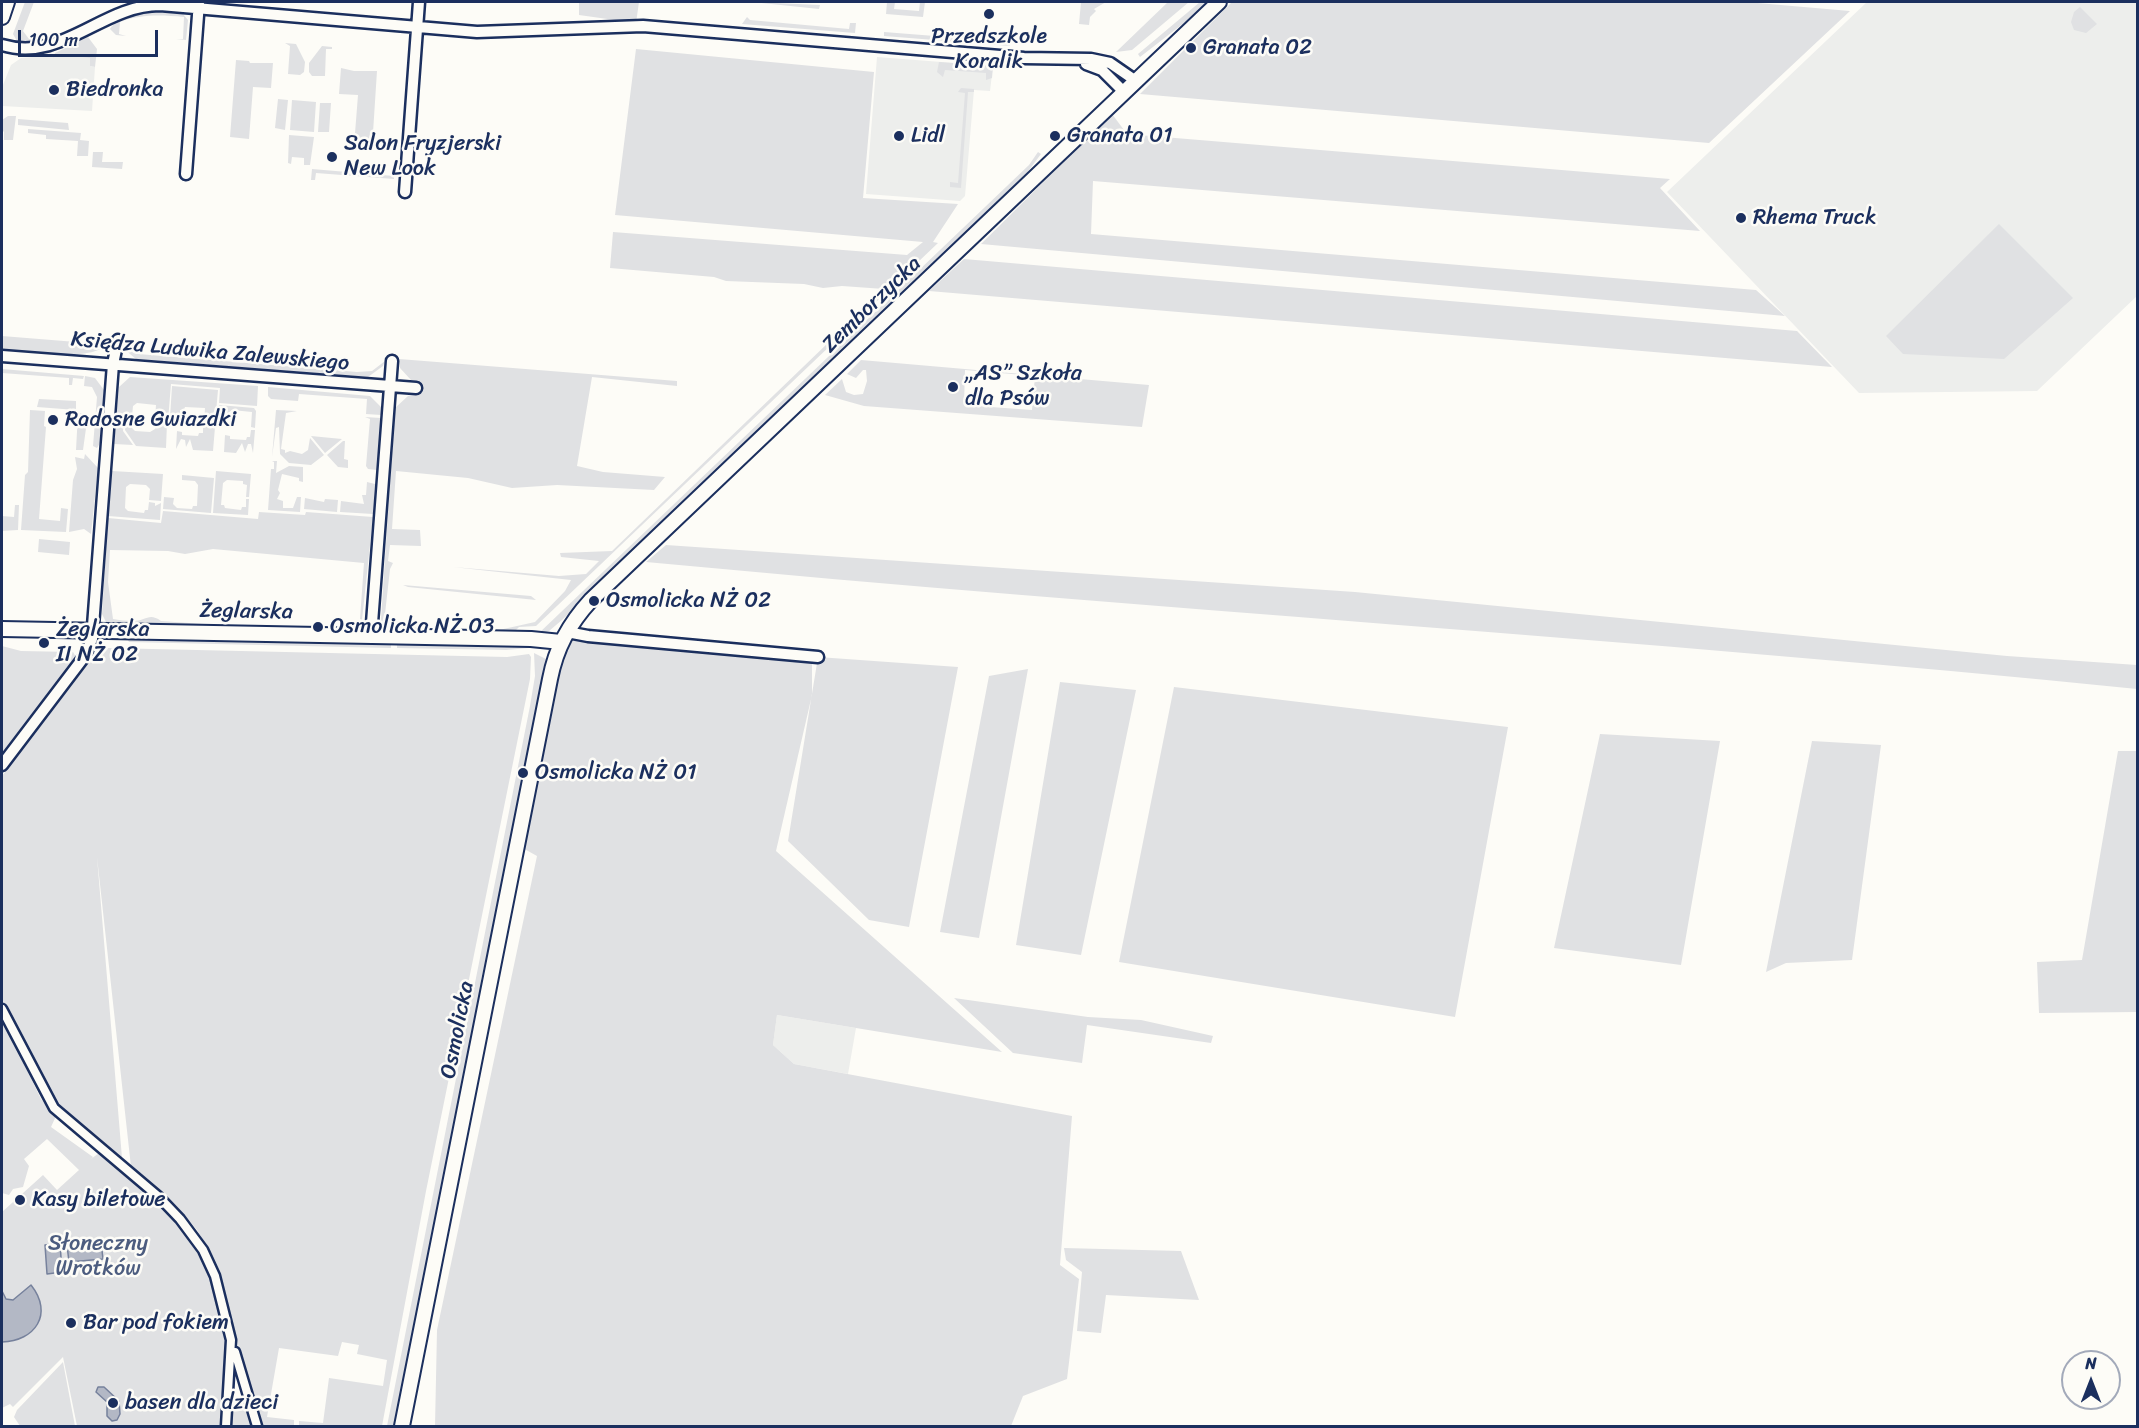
<!DOCTYPE html>
<html>
<head>
<meta charset="utf-8">
<style>
	body { margin:0 }
	#map { position:relative; width:2139px; height:1428px; overflow:hidden; background:#fdfcf7; font-family:Sriracha,sans-serif }
	canvas { display:block }
	.frame { position:absolute; inset:0; border:3px solid #1b2f5e; pointer-events:none }
	.north { position:absolute; left:2061px; top:1350px; width:60px; height:60px; box-sizing:border-box; background:#fdfcf7; border:2px solid #a3aaba; border-radius:50%; rotate:0deg; font-size:16px; font-weight:700; line-height:24px; text-align:center; color:#1b2f5e }
	.north::after { content:''; display:block; margin:auto; width:21px; height:27px; background:#1b2f5e; clip-path:polygon(50% 0,100% 100%,50% 72%,0 100%) }
	.scale { position:absolute; left:18px; top:30px; width:140px; height:27px; box-sizing:border-box; border:3px solid #1b2f5e; border-top:0; padding-left:8px; font-size:18px; line-height:21px; white-space:nowrap; color:#1b2f5e; -webkit-text-stroke:4px #fdfcf7; paint-order:stroke }
</style>
</head>
<body>
<div id="map">
<canvas width="2139" height="1428"></canvas>
<div class="frame"></div>
<div class="north">N</div>
<div class="scale">100 m</div>
</div>
<script>
const ctx = document.querySelector('canvas').getContext('2d');
ctx.lineJoin = 'round';
function fillPath(path, color) {
  ctx.fillStyle = color;
  ctx.fill(path, 'evenodd');
}
function stroke(path, color, width, dash) {
  ctx.strokeStyle = color;
  ctx.lineWidth = width;
  ctx.lineCap = dash ? 'butt' : 'round';
  ctx.setLineDash(dash || []);
  ctx.stroke(path);
}
function write(font, color, halo, rows, align = 'center') {
  ctx.font = font + ' Sriracha,sans-serif';
  ctx.lineWidth = 5;
  ctx.setLineDash([]);
  ctx.textBaseline = 'middle';
  ctx.strokeStyle = halo;
  ctx.fillStyle = color;
  for (const [text, x, y, turn = 0] of rows) {
    ctx.save();
    ctx.translate(x, y);
    ctx.rotate((+turn || 0) * Math.PI / 180);
    ctx.textAlign = isNaN(turn) ? turn : align;
    if (halo) ctx.strokeText(text, 0, 0);
    ctx.fillText(text, 0, 0);
    ctx.restore();
  }
}
fillPath(new Path2D(`
	M1867,2H2137V296L2037,391L1859,393L1667,192Z
	M54,55L90,58V66L95,67L92,111L2,106L3,85L11,65L21,58Z
	M877,57L993,66L990,91L974,90L965,196L960,201L866,194Z
	M777,1015L856,1028L848,1074L794,1064L773,1045Z`), '#edeeec');
fillPath(new Path2D(`
	M25,2H34L23,31L29,39H37L36,41H17L13,34Z
	M579,2H639L636,23L579,15Z
	M752,2L820,5L819,9Z
	M887,2H895L894,9L919,11L920,2H925L923,17L886,14Z
	M1081,2H1106L1094,9L1096,11L1090,17L1089,25L1079,24Z
	M1168,2H1189L1132,50L1116,52Z
	M1200,2H1211L1140,57L1138,54Z
	M1232,2H1746L1850,11L1709,143L1140,94Z
	M2080,7L2097,24L2086,33L2074,30L2071,22L2074,12Z
	M157,12L183,14L188,20L186,40L176,39H183L184,17C161,15 141,14 120,22L119,34L126,36L116,35L110,29C119,15 140,13 157,12Z
	M747,17L750,20L849,29L850,23H856L855,33L742,24Z
	M884,32L1011,42L1010,46L884,36Z
	M88,37L97,49L95,67L90,66V58L55,55L53,59L55,53Z
	M285,43L296,44L305,62L304,72L300,75L288,74L290,46Z
	M322,46L332,47V49H326L325,76H312L309,72V63Z
	M636,49L874,72L863,198L958,204L933,242L938,243L536,626L519,627L512,634L400,631V628H388L382,625L381,619L395,408L408,396L418,395L419,381L411,380L400,368L399,359L677,381V386L592,377L577,466L603,472L665,477L654,490L557,485L512,488L468,478L396,471L392,529L420,530L421,546L390,545L388,561L393,563L390,569L384,623L387,626L400,628L490,632L535,622L565,591L571,580L453,567L559,576L586,574L599,561L561,557L560,553L612,551L884,289L842,286L823,288L804,284L726,281L714,277L610,268L613,232L907,255L923,242L615,215Z
	M236,60L249,61L250,63H273L271,88L253,87L249,139L230,137Z
	M939,62L993,66L992,78L986,80V73L945,70L943,77L937,72Z
	M341,68L354,71H377L372,148L354,146L358,95L339,94Z
	M961,88L974,89V92H968L961,188L950,187V182L958,183L965,93L958,92Z
	M278,99L288,100L285,130L275,128Z
	M292,100L316,102L314,132L290,130Z
	M320,103H331L329,132H318Z
	M1112,114L1127,134L1670,179L1660,188L1700,231L1093,181L1091,234L1756,290L1785,316L981,244Z
	M8,116H16L13,140H4V132L2,130V120Z
	M18,119L68,123L69,130L18,125Z
	M28,129L81,133L80,140L89,141L88,156H77L78,141L46,139V135L28,133Z
	M289,135L314,137L310,165H304V158L292,157L291,164L288,163Z
	M93,152H103L102,162H123L122,169L92,167Z
	M1038,152L1041,154L1017,186L562,620L549,631L538,634L1029,165Z
	M312,169L394,176V179L316,173L315,180H311Z
	M1999,224L2073,298L2004,359L1903,354L1886,336Z
	M964,259L1797,331L1832,367L929,291Z
	M2,336L101,344C111,339 117,335 128,342L131,348L138,354L357,372L372,371L385,361L383,366L368,377L136,359L124,349V342L112,339C99,365 27,351 2,349Z
	M861,360L1149,385L1142,427L864,406L825,395L842,379L846,392L854,395L863,394L867,381L866,370H863L856,378L847,374ZM965,370L1035,376L1032,410L964,405Z
	M2,369L84,376L83,379L73,378L72,385H69V378L2,373Z
	M85,376L95,378L104,390L100,443L97,448L93,446L97,397L92,387L84,386Z
	M130,377L258,386L257,406L219,403L220,388L171,384L168,421L165,417L155,420L156,405L137,403L133,406L131,427L135,431L150,432L155,429V422L167,423L166,448L136,446L125,430L126,420L116,419L119,387Z
	M172,386L218,390L215,424L213,421L204,423L205,408L185,407L184,410H180V419L170,418Z
	M268,387L370,396L381,407V415L366,414L367,399L299,394L298,401L271,399L268,396Z
	M39,399L76,401V410L37,407Z
	M219,405L254,408L256,411L255,428L251,427L252,412L232,410L228,413L227,422H218Z
	M30,410L45,411L44,426L46,427L39,519L60,521L61,508L68,509L66,532L21,530L25,475L28,472Z
	M276,410L297,411L286,413L281,449L285,450V453L290,451L302,454L308,450L310,438L324,455L311,465L289,463L280,454L279,427L276,428L272,457Z
	M78,413L88,414L83,450H76Z
	M365,417L381,418L377,470L368,469L366,466L370,419Z
	M116,422H124L123,431L133,445L114,444Z
	M203,426L215,427L213,451L193,450L190,439L186,447L185,440L181,439L176,449L177,431L182,432V435L198,436L199,433H203Z
	M251,430H255L253,453L251,444H248L245,452L242,443L236,453L224,452L225,435L230,436V439L246,440L247,437H250Z
	M311,436L342,439L325,453Z
	M343,441H345L344,459L348,460V468L338,467L327,455Z
	M85,454L98,468L91,534L84,529L69,532L73,480L77,469L75,457L84,459Z
	M272,461H277L276,473L289,466L303,467V482L299,481V478L282,474L278,490L280,493L277,499L283,501V508H293L297,497H301L300,512L268,510L271,469H274V462Z
	M112,471L163,474L161,501L149,500L150,489L146,485L130,484L126,487L125,508L128,511L144,513L145,510H148L149,502L155,503V506L161,503L160,520L108,516Z
	M216,471L251,474L249,497H246L247,485L243,484V481L227,480L223,483L221,505H224L225,508L241,510L242,507H246V499H249L248,515L213,513Z
	M182,475L214,478L211,513L163,509L164,497L174,498L173,504L177,508L192,509L193,506H197L198,485L195,481L182,480Z
	M367,482L375,484L373,514L340,512L341,501L364,504L362,495H366Z
	M305,498L324,502L325,499L338,500L337,512L304,509Z
	M15,505H19L18,530L2,531V516L14,517Z
	M163,511L258,519L259,512L305,515L306,512L373,517L362,620L360,619L364,563L213,549L185,554L168,551L110,550L108,582L113,619C119,620 126,621 133,621C146,621 149,612 161,621L246,627L295,626V629L117,626V623L106,622L102,614L108,518L161,523Z
	M39,539L70,542L69,555L38,552Z
	M666,545L1355,592L2007,656L2137,665V689C1641,639 1143,609 646,562Z
	M403,585L531,596L536,600L408,587Z
	M125,635L391,641V648L129,642Z
	M570,639L812,656V695L776,851L1002,1052L777,1015L773,1045L794,1064L1072,1116L1060,1265L1079,1279L1067,1379L1023,1396L1011,1426H435L437,1330L537,856L519,846L559,666Z
	M397,641L529,644V648L506,650L397,648Z
	M2,646L21,651L73,652L76,657L2,756Z
	M108,648L507,657L529,654L531,657L530,679L426,1191L382,1426H299V1421L323,1423L329,1378L383,1386L387,1360L357,1354L359,1345L342,1342L338,1356L279,1348L267,1417L294,1420V1426H261L214,1259L197,1230L183,1213L131,1167L97,857L122,1158L72,1119L49,1094L2,999V776L94,653L104,652Z
	M534,653L548,660L487,967H484L481,980L483,981L397,1426H387L530,706L535,676Z
	M818,657L958,667L909,927L869,920L788,841Z
	M1028,669L979,938L940,932L989,676Z
	M1060,682L1136,690L1081,955L1016,945Z
	M1174,687L1508,727L1455,1017L1119,962Z
	M1600,734L1720,741L1681,965L1554,948Z
	M1812,741L1881,745L1852,960L1786,963L1766,972Z
	M2118,751H2137V1012L2039,1013L2037,962L2082,960Z
	M954,998L1088,1017L1141,1020L1213,1036L1211,1043L1087,1025L1082,1063L1013,1053Z
	M2,1019L41,1099L56,1116L51,1127L93,1157L91,1159L99,1153C172,1211 226,1261 226,1363C226,1384 223,1405 221,1426H77L63,1357L13,1407L10,1404L2,1408V1212L43,1175L57,1190L79,1170L47,1139L24,1159L29,1166L23,1187L13,1189L9,1195L2,1193Z
	M1064,1248L1181,1251L1199,1300L1106,1295L1101,1333L1077,1331L1082,1272L1066,1260Z
	M63,1362L75,1426H20L14,1417L17,1410Z
	M237,1396L244,1401L253,1426H231L233,1404Z`), '#e0e1e3');
const water = new Path2D(`
	M101,1242L103,1259L69,1262L67,1245Z
	M60,1243L62,1272L47,1274L45,1245Z
	M31,1285C54,1314 35,1341 2,1342V1291L6,1299L13,1300Z
	M98,1387H104L119,1401L120,1414L117,1420L112,1421L107,1416V1402L96,1392Z`);
fillPath(water, '#b3b8c5');
stroke(water, '#76819c', 1.5);
const pedestrian = new Path2D(`
	M2,1009L54,1108L159,1197L180,1219L203,1250L215,1276L231,1340L226,1426
	M235,1352L257,1426`);
const minor = new Path2D(`
	M2,45C62,63 102,5 160,5L477,32L643,26L1024,58L1091,59L1110,63L1136,81
	M1086,64L1102,70L1124,92
	M186,174L199,2
	M405,192L419,2
	M2,356L416,388
	M567,632L588,636L818,657
	M371,636L392,361
	M2,765L84,657L92,639L113,364L118,340`);
const tertiary = new Path2D(`
	M2,17L7,2
	M2,629L531,639L561,642
	M402,1426L550,679C556,648 569,624 591,600L1219,2`);
stroke(pedestrian, '#1b2f5e', 13);
stroke(minor, '#1b2f5e', 15);
stroke(tertiary, '#1b2f5e', 18);
stroke(pedestrian, '#fdfcf7', 8);
stroke(minor, '#fdfcf7', 10);
stroke(tertiary, '#fdfcf7', 14);
for (const [x, y, r, color] of [
	[989,14,6,"#1b2f5e"],
	[1191,48,6,"#1b2f5e"],
	[54,90,6,"#1b2f5e"],
	[899,136,6,"#1b2f5e"],
	[1055,136,6,"#1b2f5e"],
	[332,157,6,"#1b2f5e"],
	[1741,218,6,"#1b2f5e"],
	[953,387,6,"#1b2f5e"],
	[53,420,6,"#1b2f5e"],
	[594,601,6,"#1b2f5e"],
	[318,627,6,"#1b2f5e"],
	[44,643,6,"#1b2f5e"],
	[523,773,6,"#1b2f5e"],
	[20,1200,6,"#1b2f5e"],
	[71,1323,6,"#1b2f5e"],
	[113,1403,6,"#1b2f5e"]
]) {
  const dot = new Path2D();
  dot.arc(x, y, r, 0, 2 * Math.PI);
  ctx.fillStyle = color;
  ctx.fill(dot);
  stroke(dot, '#fdfcf7', 2);
}
write('22px', '#1b2f5e', '#fdfcf7', [
	["Przedszkole",989,37,"center"],
	["Koralik",989,62,"center"],
	["Granata 02",1203,48],
	["Biedronka",66,90],
	["Lidl",911,136],
	["Granata 01",1067,136],
	["Salon Fryzjerski",344,144],
	["New Look",344,169],
	["Rhema Truck",1753,218],
	["„AS” Szkoła",965,374],
	["dla Psów",965,399],
	["Radosne Gwiazdki",65,420],
	["Osmolicka NŻ 02",606,601],
	["Osmolicka NŻ 03",330,627],
	["Żeglarska",56,630],
	["II NŻ 02",56,655],
	["Osmolicka NŻ 01",535,773],
	["Kasy biletowe",32,1200],
	["Bar pod fokiem",83,1323],
	["basen dla dzieci",125,1403]
], 'left');
write('22px', '#1b2f5e', '#fdfcf7', [
	["Zemborzycka",872,305,-44],
	["Księdza Ludwika Zalewskiego",210,352,5],
	["Żeglarska",246,612,1],
	["Osmolicka",458,1030,-79]
]);
write('22px', '#4c5c7f', '#fdfcf7', [
	["Słoneczny",98,1244],
	["Wrotków",98,1269]
]);
</script>
</body>
</html>
